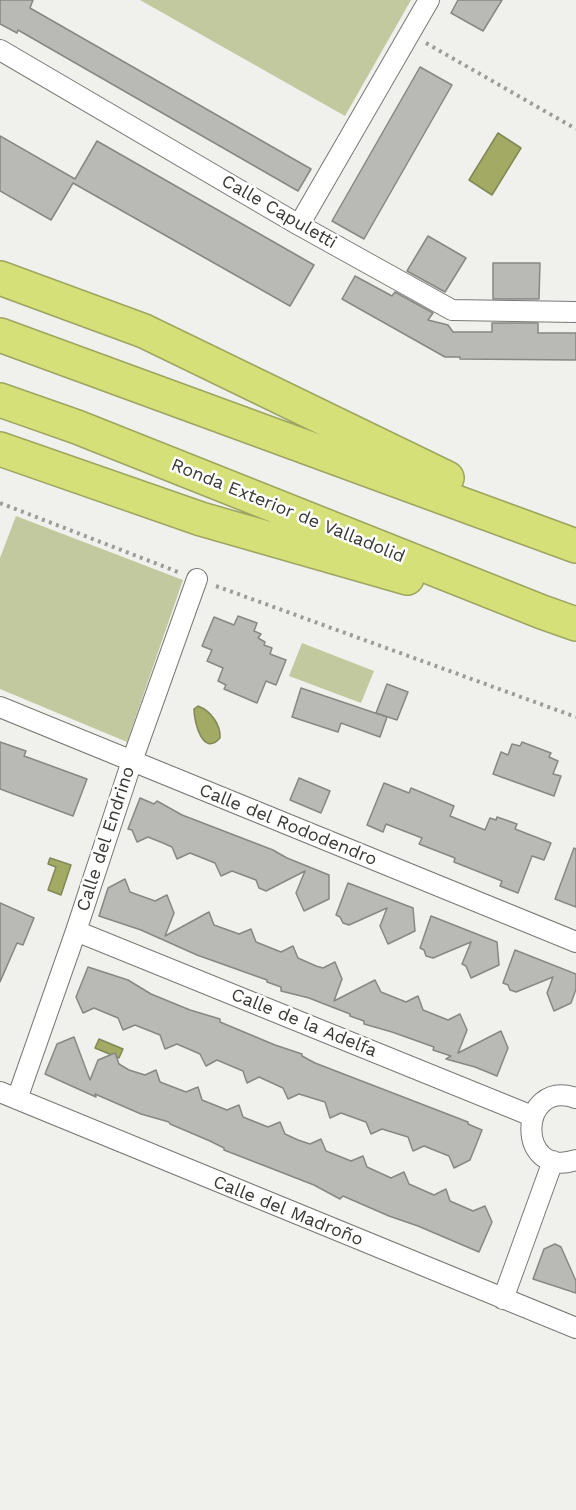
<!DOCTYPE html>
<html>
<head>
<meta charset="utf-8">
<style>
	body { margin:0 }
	canvas { display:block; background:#f0f1ed }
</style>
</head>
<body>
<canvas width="576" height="1510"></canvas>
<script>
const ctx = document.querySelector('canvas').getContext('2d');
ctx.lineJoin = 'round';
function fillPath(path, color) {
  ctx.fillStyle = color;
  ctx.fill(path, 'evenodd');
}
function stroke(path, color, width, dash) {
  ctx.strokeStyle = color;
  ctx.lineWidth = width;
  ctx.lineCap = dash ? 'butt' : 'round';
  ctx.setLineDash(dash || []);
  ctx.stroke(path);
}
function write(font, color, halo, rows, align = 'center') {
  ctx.font = font + ' "Work Sans",sans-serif';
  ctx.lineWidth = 5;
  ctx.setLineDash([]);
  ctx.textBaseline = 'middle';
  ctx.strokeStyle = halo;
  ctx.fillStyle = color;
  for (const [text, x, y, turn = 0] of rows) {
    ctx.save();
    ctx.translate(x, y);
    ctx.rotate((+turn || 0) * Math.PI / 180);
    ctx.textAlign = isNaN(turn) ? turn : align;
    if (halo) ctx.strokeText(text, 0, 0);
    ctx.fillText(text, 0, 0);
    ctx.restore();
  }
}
fillPath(new Path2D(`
	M140,0H411L345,116Z
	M16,516L183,580L127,742L0,689V558Z
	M302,643L374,671L361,703L289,676Z`), '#c3c99f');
const water = new Path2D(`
	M498,133L521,148L492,195L469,180Z
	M198,706C211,711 221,725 220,738C203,757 194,723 194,709Z
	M50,858L71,865L61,895L48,890L56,867L48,864Z
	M99,1039L123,1049L119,1058L95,1048Z`);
fillPath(water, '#a2aa64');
stroke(water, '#828856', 1.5);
const building = new Path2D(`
	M0,0H33L30,8L311,169L298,191L18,30L17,33L0,24Z
	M458,0H502L483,31L451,13Z
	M420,67L452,85L364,239L332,221Z
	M0,136L75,179L97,141L314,265L290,306L73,183L51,220L0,191Z
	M428,236L466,258L445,292L407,271Z
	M493,263H540L539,299H493Z
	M355,276L392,296L395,292L433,313L428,320L448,325L453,332H492V323H538V333H576V360L460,359V357H445L342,299Z
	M238,616L257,623L254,631L261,634L258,638L265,642L264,645L272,648L270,654L286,660L276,685L266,681L257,703L224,689L226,685L218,681L223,668L207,661L212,650L202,646L214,617L234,625Z
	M387,684L408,692L397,720L376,713Z
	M301,688L387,717L380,737L341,723L338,732L292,717Z
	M0,742L26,751L24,756L87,779L73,816L0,789Z
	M522,742L551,753L549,757L558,761L553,774L561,776L554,796L493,774L501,752L508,755L512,744L520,746Z
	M299,778L330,791L321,813L290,800Z
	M384,783L409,793L411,788L454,806L450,816L485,830L490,818L496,820L497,817L517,824L515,829L551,843L544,860L532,856L518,893L500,886L502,881L454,862L455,858L419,844L422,838L386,824L383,832L367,825Z
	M140,798L154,804L157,801L182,815L273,850L287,858L329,875V899L304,911L296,893L305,871L266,891L259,888L256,880L232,871L221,876L215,863L190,853L177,859L172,847L163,843L148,837L137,842L132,830L128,829Z
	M574,848L576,849V907L555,899Z
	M125,879L130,892L155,901L167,895L174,913L165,936L209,912L214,925L239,934L251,929L256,942L281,952L293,946L298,958L316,966L323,968L335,962L342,979L334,1001L375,980L381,992L406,1002L418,996L423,1010L448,1020L460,1014L467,1030L458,1053L501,1031L508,1048L497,1076L475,1067L446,1059L451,1056L433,1050L434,1047L392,1032L364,1024V1021L350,1016V1014L309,998L281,991V987L267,982V980L197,955L141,930L99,916L108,888Z
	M348,883L413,908L415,931L388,944L380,926L387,908L349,925L343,923L340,917L336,915Z
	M0,903L34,918L23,945L17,943L0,982Z
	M431,916L497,942L499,965L471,978L466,966L462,964L471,942L433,958L426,956L424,950L420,948Z
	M515,950L576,974V989L571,1003L554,1011L547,993L553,977L516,992L510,990L508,985L503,983Z
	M88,967L128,980L151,994L190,1010L220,1019V1022L275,1045L302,1054V1056L315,1063L468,1122V1124L482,1130L470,1160L454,1168L449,1156L424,1146L413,1151L408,1137L382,1129L371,1134L366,1122L341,1113L330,1118L325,1102L299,1094L288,1099L283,1088L259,1077L247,1083L243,1071L217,1060L206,1066L200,1054L177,1044L165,1049L160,1035L135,1025L123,1030L118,1018L94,1008L83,1013L76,997Z
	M74,1037L90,1080L98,1060L115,1053L119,1064L129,1070L145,1075L156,1070L160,1082L186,1092L198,1087L202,1100L227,1110L239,1105L243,1117L268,1127L280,1122L285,1134L298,1140L310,1144L321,1139L326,1151L351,1161L363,1156L367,1167L391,1178L404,1172L409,1184L434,1195L446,1189L450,1201L473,1211L485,1206L492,1222L479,1252L418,1226L389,1216L343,1196L340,1199L314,1185L224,1150V1148L210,1141L170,1124L169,1122L141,1114L95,1094L96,1097L45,1074L57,1044Z
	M555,1244L561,1247L576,1281V1293L533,1279L544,1249Z`);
fillPath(building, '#b9bab6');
stroke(building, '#878784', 1.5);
const street = new Path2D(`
	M0,50L299,225L452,310L576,312
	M299,225L429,0
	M0,707L576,942
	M76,931L532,1116
	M0,1092L576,1328
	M576,1098C517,1078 516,1180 576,1160
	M17,1099L76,931L132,761L197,579
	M503,1299L553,1161`);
const highway = new Path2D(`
	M0,278L144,331L447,478
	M0,335L576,546
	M0,400L77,427L542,612L576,624
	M0,449L201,519L407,578`);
stroke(street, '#787875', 22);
stroke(highway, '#9ea561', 36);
stroke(new Path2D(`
	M426,43L576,129
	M0,503L178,572
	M216,586L576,717`), '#9c9d9a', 4, [3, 4.5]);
stroke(street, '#fff', 20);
stroke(highway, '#d5e078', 33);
write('18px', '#383837', '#fffffe', [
	["Calle Capuletti",279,212,30],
	["Ronda Exterior de Valladolid",288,511,22],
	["Calle del Rododendro",288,825,22],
	["Calle del Endrino",106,839,-72],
	["Calle de la Adelfa",304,1023,22],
	["Calle del Madroño",288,1211,22]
]);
</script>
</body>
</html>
